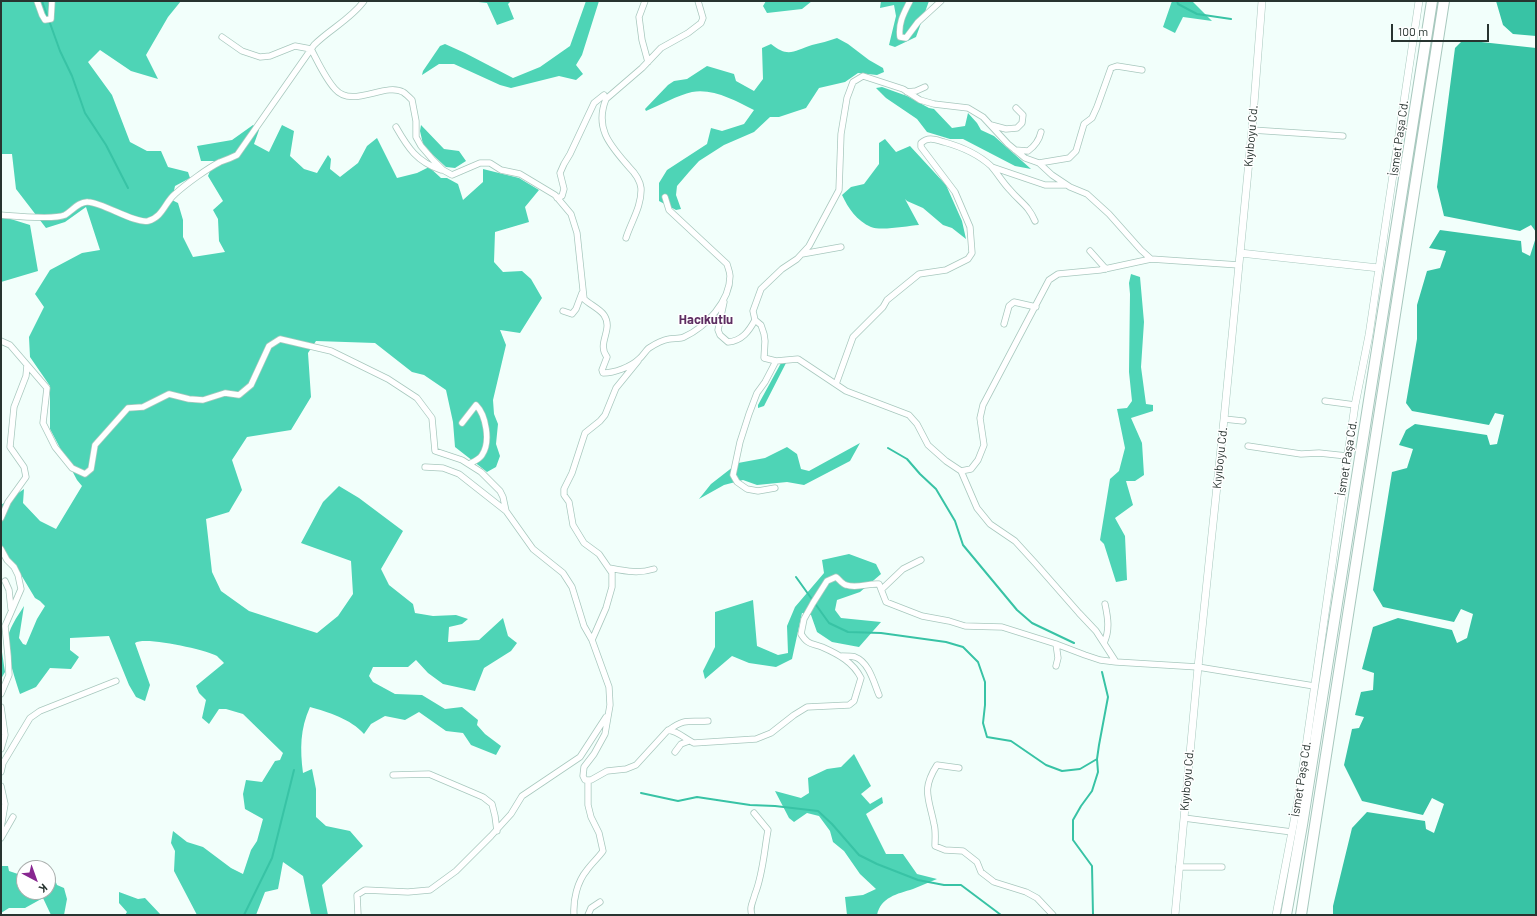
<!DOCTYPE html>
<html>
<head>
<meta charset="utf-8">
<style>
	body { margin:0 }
	#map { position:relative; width:1537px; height:916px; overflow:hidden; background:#f2fffb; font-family:Barlow,sans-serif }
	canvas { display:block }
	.frame { position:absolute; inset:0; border:2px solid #283430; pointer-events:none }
	.north { position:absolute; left:16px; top:860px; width:40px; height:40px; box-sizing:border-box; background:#fff; border:1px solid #a9aeac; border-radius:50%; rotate:139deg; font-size:11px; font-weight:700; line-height:16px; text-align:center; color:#283430 }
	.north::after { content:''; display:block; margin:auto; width:14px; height:18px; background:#882790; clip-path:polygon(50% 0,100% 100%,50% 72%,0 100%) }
	.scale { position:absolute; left:1391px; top:24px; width:98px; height:18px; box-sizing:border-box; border:2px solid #283430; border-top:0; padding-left:5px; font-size:12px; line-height:14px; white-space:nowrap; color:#283430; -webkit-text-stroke:3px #fff; paint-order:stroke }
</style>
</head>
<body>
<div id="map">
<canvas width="1537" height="916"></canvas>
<div class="frame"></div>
<div class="north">K</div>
<div class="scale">100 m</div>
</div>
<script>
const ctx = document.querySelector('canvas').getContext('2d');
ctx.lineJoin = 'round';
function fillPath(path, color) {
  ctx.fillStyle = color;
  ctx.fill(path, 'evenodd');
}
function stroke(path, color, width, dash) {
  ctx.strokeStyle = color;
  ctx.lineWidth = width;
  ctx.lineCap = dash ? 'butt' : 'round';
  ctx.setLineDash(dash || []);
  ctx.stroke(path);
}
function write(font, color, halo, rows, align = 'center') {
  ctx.font = font + ' Barlow,sans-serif';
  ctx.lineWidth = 3;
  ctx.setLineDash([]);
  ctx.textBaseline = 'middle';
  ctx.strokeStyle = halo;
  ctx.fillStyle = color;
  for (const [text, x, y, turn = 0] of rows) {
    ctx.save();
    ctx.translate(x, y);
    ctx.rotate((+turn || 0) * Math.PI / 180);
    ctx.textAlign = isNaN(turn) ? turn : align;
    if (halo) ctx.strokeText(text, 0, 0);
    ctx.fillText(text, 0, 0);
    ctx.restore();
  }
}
fillPath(new Path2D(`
	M1,1H181L168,17L146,55L158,79L131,71L100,50L88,62L112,95L130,142L147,151H161L168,167L188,172L190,178L175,186L172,200L178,203L183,220V237L193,257L225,252L219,241L218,219L213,210L223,201L208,176L214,161H201L197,146L232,140L253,125L259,130L254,144L269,152L282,125L294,131L290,156L304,169L317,173L328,155L331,159L330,169L340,177L358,163L367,146L377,138L397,178L417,173L429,167L441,178H447L458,184L463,200L483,182V169L519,178L539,190L525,207L529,222L495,232L494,262L503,272L522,271L531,279L542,298L520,333L500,330L506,345L493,400L494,414L498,424L496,444L500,456L496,467L487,472L455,447L453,422L446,390L424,375L412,372L375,343L316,341L308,353L311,397L291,430L247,437L232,460L242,490L229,512L206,519L212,572L221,591L249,611L317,633L338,616L353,594L351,561L301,543L323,502L339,486L359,498L403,531L381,569L389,585L413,604L415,613L433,616L456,615L468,619L462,624L449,627L448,642L479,640L503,618L508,636L517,643L511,651L484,668L475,691L443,684L428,673L416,660L408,667H373L369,676L373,682L395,694L422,695L445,709L462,707L478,720L477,725L485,734L501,746L496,755L471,745L463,733L446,731L419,712L405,720L385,716L371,724L364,734C351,719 328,712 310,707C300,729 300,749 303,773L312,769L316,789V817L326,826L350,831L363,846L322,885L328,915H311L303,876L283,862L278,889L265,892L256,915H197L174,871L175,851L171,843L173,831L187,842L203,847L231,868L243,874L251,850L257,841L263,819L245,809L243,794L246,780L262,782L275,761L280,760L283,753L243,714L226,709H219L209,724L202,718L206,700L199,693L196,686L224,663C222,661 219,658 217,656C206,650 145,636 135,643L150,685L145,701L136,697L129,685L109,636L70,638V650L79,657L71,669L50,668L36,687L20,694C16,682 7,654 7,643C8,629 17,617 24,606L19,638L23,644L26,645L37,619L45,606L40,601L35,598L14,563L1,557V505L24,489L23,503L40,521L56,529L82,486L77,480L50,429V386L30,357L29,337L44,307L35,294L50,270L82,253L100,250L86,207L65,222L46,228L16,189L12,154H1Z
	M470,1H511L508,4L514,19L497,25L487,3Z
	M586,1H599L582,55L576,65L583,74L576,80L559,76L511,88L500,85L454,64H439L422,75L423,71L440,46L445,44L465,53L513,78L540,67L570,46Z
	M766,1H812L802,9L767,13L763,6Z
	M881,1H929L916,37L895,47L889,45L896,16L894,5L880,8Z
	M1172,1H1192L1212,21L1183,17L1175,33L1163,27Z
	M837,38L848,44L869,60L883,68L884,72L877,75L858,73L845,82L819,88L806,108L779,117H770L754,132L724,145L699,161L689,172L677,186L676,195L681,209L676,210L659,201V183L667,170L707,144L711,128L722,131L744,124L754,110C736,101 713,88 692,92C678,95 660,105 646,111L645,109L668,85L674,81L687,79L707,66L734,74L736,81L754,91L763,79L762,48L771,44C788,58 794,51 812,45C820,43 829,41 837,38Z
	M882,87L907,96L929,108L934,109L952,128L965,126L968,113L977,123L981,130L994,136L1031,169L1015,166L963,139H950L927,132L917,119L886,98L876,88Z
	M421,125L444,149L459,151L466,161L455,168L446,167L433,155L423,144L420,131Z
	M885,139L896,152L910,146L946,185L962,221L966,239L952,228L943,225L923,208L907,201L905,199L919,225C907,226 881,231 871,227C857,221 848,208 842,195L851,187L864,184L879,164V143Z
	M1,216L30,225L38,271L1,282Z
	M1131,274L1140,277L1144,322L1141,367L1146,404L1153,405V411L1131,418L1142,443L1144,475L1135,481H1126L1133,505L1115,518L1125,536L1127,580L1116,582L1104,544L1100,540L1110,479L1119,471L1125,448L1117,409L1127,408L1132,401L1129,372L1130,294L1129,283Z
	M781,363H786L764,406L758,408V405Z
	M860,443L850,461L804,485L787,482L757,485L743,480L724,485L699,499L711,484L738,463L765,458L787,447L797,454L801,469L809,471Z
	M849,554L876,564L881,574L860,592L837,600L835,610L841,618L881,622L859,647L832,642L817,632L811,615L802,613L792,659L776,667L749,663L732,656L705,679L703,671L715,647V612L753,600L757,646L778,655L788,653L787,626L795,607L824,573L822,560Z
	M1,652H2L5,672L1,679Z
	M854,754L871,786L861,794L870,804L882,797L883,803L866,814L886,854H903L917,874L937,879C929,882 921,886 913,889C897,894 881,897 877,915H847L845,897L863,895L876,889L860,874L844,851L833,842L830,831L819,816L807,813L794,822L789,818L775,791L801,798L809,793L808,778L827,769L841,767Z
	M49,865L57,885L64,888L67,899L64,915H51L43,898L25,908H9L1,913V866H8L9,871L24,876V892H48V868H44V867Z
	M119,892L138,899L145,898L161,915H125L127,912L119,903Z`), '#4ed4b6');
fillPath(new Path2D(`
	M1496,1H1536V36L1513,34L1503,25Z
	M1463,40L1536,48V232L1531,225L1520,231L1444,216L1437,187L1455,48Z
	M1440,230L1521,241L1522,252L1530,256L1536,237V915H1333V906L1352,828L1367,812L1425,821L1426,829L1434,833L1444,804L1432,798L1423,815L1362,801L1344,765L1352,729L1359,728L1364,717L1355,715L1361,692L1373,690L1374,673L1362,669L1373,627L1398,618L1452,630L1457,643L1467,638L1473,614L1461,609L1454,622L1383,607L1373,590L1392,472L1407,468L1413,449L1399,445L1406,430L1415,424L1487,435L1490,445L1497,444L1504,415L1495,413L1489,425L1412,411L1406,403L1417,339V305L1427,271L1440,268L1446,251L1429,248Z`), '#38c3a5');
stroke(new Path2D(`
	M42,1L60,51L72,76L85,113L106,145L128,188
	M1177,1L1178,4L1197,14L1231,19
	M888,448L907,459L920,474L936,489L955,521L963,545L1017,610L1032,623L1074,643
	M796,577L829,623L848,632L881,633L946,642L963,647L978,662L985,682V705L983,723L987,737L1011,741L1046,765L1062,771L1080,769L1097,759
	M641,793L678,801L697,797L750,805L775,806L818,811L832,824L859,855L877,864L918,880L944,885H961L1001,915
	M244,915L272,858L294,770
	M1093,915L1092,866L1073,840V820L1081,806L1092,791L1098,772L1097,759L1099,745L1108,697L1102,672`), '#38c3a5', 2);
const minor = new Path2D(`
	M37,1L42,15L45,20L51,19L52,1
	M645,1L639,17L642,40L648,62
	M910,1C904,13 898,23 900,37L906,38L918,22L941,1
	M222,37L242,51L260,57L270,56L295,46L311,49C318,62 325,78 335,89C352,109 385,82 403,92C406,94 409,97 412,100L416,121V137L421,146L433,160L443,170L452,175L480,163H490L501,170L520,174L555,195L571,214L577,233L584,299C589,304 600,309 604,315C614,330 596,343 607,357L602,370L603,373C614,373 631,367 639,359C643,356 646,350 649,348C655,344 663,340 669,339C674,338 680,339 684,337C706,327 730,301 730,276C730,272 728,268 727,264L669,210L665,197
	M907,92L916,91L925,87
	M606,99L642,68L661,48L688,33L701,23L703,18L698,1
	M991,125L1006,129L1017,128L1022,123L1023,115L1016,108
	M396,127C408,148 417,162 441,170
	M1252,130L1343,136
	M1015,150L1028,151C1035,146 1039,141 1041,132
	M1039,163L1069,158L1076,151L1084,124L1092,118L1097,107L1111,68L1117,66L1142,70
	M992,167L1045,185H1066
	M557,198L562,196L564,189L560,173L564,164L570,154L594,103L604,95L606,99C594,129 611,146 629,167C634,172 640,180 641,188C642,206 631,222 626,238
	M1,215C14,216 54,220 65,215C72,211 79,201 88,202C104,203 135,224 148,221C163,217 165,202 175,194C186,184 208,168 220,162C226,160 231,158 237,155L314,45C330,29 351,19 364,1
	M1090,251L1106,269
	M802,254L841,247
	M1239,265L1151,259L1141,250L1109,214L1087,194L1070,187L1052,175L1039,163L1025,158L1008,144L983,117L968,108L934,104L920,100L903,89L863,76L853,82L847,98L841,134L839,190L809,246L797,259L782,269L761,289L753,311L755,320L761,325L764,334L765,341L764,358L776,361L798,359L846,391L909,415L917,424L928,445L946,461L961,471L977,508L990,524L1015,541L1036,564L1079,613L1096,631L1116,662L1198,667L1314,686
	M724,302L718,330L720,335L728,342C742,341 749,331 755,320
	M563,311L572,314L576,309L582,293
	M1004,324L1009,306L1014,302L1036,307
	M1,341L10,345L47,388L43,423L55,447L72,468L85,474L91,469L95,445L128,408L143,407L169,394L189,399L203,400L225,393L239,395L251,385L269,346L280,339L331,351L388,379L417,398L432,418L435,451L462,460L481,472L500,491L503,497L506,511L533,549L563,573L572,587L584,626L592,640
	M638,361L616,388L605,415L600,421L585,433L572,473L564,489V495L569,502L573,525L584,543L599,554L612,573V587L606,608L592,640L609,687L610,705L605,734L594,754L584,767L583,776L585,780H591L607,771L626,769L636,765L668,730C678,731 685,739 694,743L756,739L771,733L794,715L807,707L849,705L854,701L861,678C853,662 838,654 822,647C811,643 808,645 801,634L804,619L813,603L827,581L836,577C839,579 842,584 846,585C857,589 868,583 879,584L886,602L922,616L949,621L965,626L1002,627L1056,644L1085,655L1100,660L1116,662
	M836,384L853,337L883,307L887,300L919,274L946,270L968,259L972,253L970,227L955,192L921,147V143C929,136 936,140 944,142C962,147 978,154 991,166C998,174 1003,183 1010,190C1021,203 1028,205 1035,221
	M1325,401L1355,405
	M1224,419L1243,421
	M462,423L476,405C486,415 491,442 482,455C480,459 473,462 469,464
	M1248,446L1301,454L1319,453L1347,456
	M425,467L443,468L459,474L506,511
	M961,471L971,469L978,460L984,445L980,418L983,405L1049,280L1058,274L1100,270L1151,259
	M775,488L758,491L747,489L737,482L733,475L740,442L749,414L757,393L765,382L776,361
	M1,518L8,502L26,477L24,467L10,447L14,407L26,376L27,365
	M1,549L7,560L14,567L18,575L21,589L5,626L8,656L9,675L1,694
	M609,568C625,571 638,574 654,569
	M5,581L9,590L11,609
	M882,589L903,569L921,560
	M1104,643C1110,630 1108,618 1105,604
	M842,656C846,656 851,656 855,657C869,662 874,683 879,695
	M1056,666L1058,658L1056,644
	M1,707L5,735L1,749
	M669,730C685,718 689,722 708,721
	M675,752L681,744L689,741
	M959,768L937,765C921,790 929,798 934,824C936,831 935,839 935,846L945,850L963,851L977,862L981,872L994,882L1026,892L1037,898L1053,915
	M1,772L3,763L30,718L40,711L116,681
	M393,775L429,774L483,797L492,804L495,816L497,831
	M1,786L5,804L1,828
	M1184,818L1292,832
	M1,838L13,817
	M1179,867H1222
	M358,915L357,895L365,890L408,892L430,890L456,871L491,836L511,814L522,796L580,757L606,717
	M574,915C573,900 577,882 587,870C592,863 598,858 603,851L599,833L591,817L588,805V780
	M588,915L591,908L600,902
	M752,915C749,907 753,902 755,894C763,874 764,852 768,830L754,813`);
const tertiary = new Path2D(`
	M1240,253L1379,268
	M1175,915L1198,667L1224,419L1252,130L1262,1
	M1276,915L1299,795L1355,405L1369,335L1419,1`);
const trunk = new Path2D(`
	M1286,915L1302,825L1432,1
	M1301,915L1444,1`);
stroke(minor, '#a8c8be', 7);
stroke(tertiary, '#a8c8be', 8);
stroke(trunk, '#a8c8be', 12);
stroke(minor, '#fff', 5.5);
stroke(tertiary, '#fff', 7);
stroke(trunk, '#fff', 10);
write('12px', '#283430', '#fff', [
	["Kıyıboyu Cd.",1251,136,-85],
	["İsmet Paşa Cd.",1399,138,-82],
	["Kıyıboyu Cd.",1220,458,-84],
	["İsmet Paşa Cd.",1347,458,-81],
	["İsmet Paşa Cd.",1301,779,-81],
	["Kıyıboyu Cd.",1187,780,-85]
]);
write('bold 13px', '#5d2e61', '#fff', [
	["Hacıkutlu",706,320]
]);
</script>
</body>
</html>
